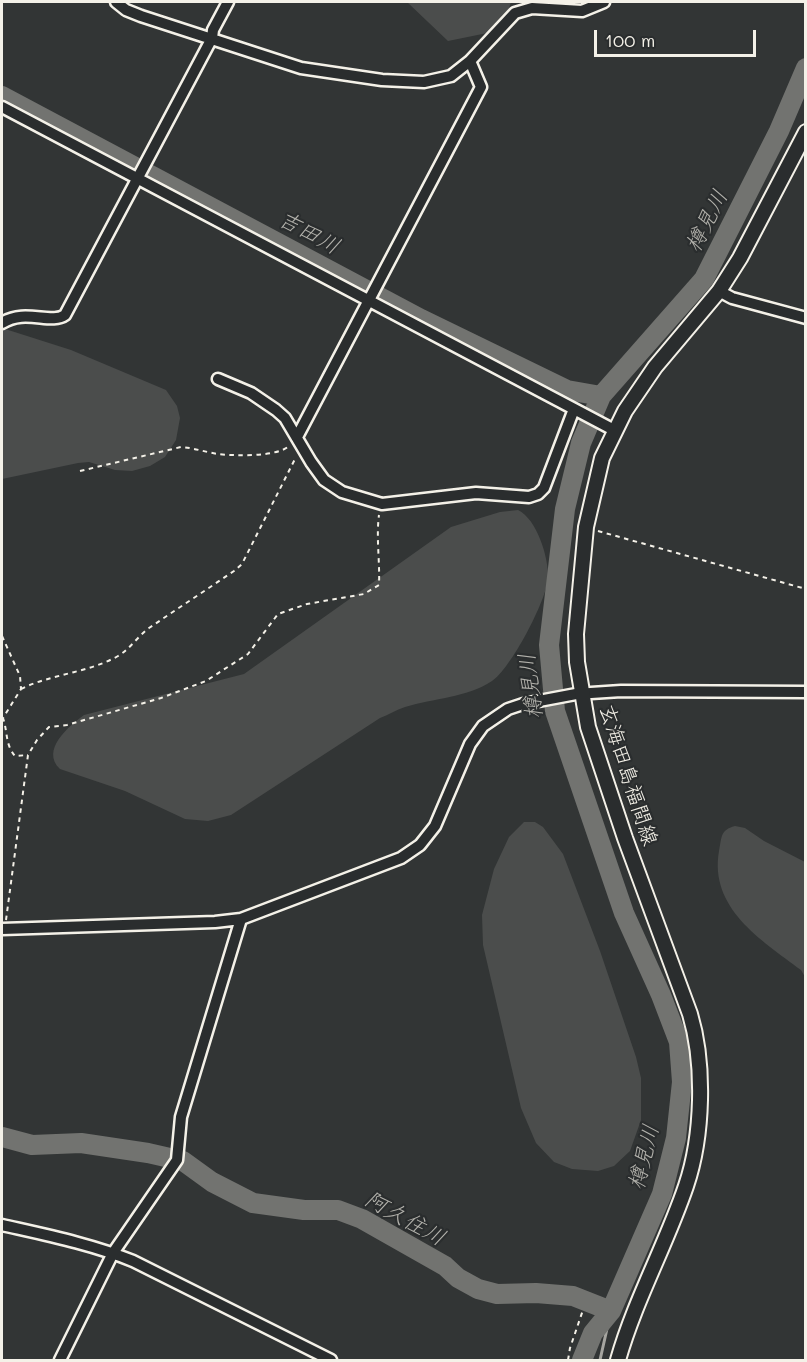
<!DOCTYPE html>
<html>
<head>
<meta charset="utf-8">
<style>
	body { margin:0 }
	#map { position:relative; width:807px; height:1362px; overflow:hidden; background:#323535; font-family:Mali,sans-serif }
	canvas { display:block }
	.frame { position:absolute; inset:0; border:3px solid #f4f1e8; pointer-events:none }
	.scale { position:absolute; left:594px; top:30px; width:162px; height:27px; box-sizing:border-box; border:3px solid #f4f1e8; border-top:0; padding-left:8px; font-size:18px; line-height:21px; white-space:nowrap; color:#f4f1e8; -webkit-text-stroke:4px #2a2d2e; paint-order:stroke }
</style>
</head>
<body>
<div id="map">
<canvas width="807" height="1362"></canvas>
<div class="frame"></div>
<div class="scale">100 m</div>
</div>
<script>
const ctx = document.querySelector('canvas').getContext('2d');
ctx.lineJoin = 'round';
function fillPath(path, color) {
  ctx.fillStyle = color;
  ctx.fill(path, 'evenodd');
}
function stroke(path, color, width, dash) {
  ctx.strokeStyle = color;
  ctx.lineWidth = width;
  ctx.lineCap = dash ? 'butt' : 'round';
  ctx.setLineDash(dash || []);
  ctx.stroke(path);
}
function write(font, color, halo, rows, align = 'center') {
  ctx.font = font + ' Mali,"Klee One",sans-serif';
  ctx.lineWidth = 4.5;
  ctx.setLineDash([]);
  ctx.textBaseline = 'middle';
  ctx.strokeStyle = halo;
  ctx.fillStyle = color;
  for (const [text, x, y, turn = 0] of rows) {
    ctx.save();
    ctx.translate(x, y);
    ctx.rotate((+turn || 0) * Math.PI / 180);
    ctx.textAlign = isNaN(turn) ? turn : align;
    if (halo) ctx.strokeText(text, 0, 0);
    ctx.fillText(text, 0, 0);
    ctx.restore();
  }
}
fillPath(new Path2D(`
	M407,2H511L502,30L448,41Z
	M2,328L71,350L166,390L177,406L180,418L176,440L165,457L150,466L132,471L115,470L89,462L78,463L2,479Z
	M518,510C537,519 549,558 548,578C547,600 510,670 492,681C466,698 434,698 405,707C396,710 388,715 380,718L231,815L208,821L185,819L125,791L60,769C40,750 69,726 84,715L244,674L451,527L500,512Z
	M524,822H535L543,827L563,854L600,951L636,1057L641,1078V1120L630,1151L614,1166L598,1171L572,1169L554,1162L536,1143L521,1108L483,945L482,915L494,869L509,837Z
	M735,826L745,828L764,841L805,862V977L801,970C761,940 709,908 719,851C722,837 720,830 735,826Z`), '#4b4d4c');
stroke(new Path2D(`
	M600,1360L611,1311`), '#a6a5a0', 3);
stroke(new Path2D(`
	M2,96L421,319L567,390L601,396
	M2,1137L32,1145L81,1143L148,1153L183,1161L212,1182L253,1203L304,1210H338L362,1219L445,1266L458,1278L478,1289L497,1294L536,1293L573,1296L611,1311
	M582,1360L593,1333L611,1311L662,1194L676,1138L682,1082L679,1042L661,995L624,913L555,711L549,645L565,509L581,443L601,396L704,279L779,131L806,68`), '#727370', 20);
const minor = new Path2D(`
	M116,2L126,10L141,16L301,68L382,80L424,82L451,76L470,61L515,13L532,8L582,11L604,2
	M2,107L614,430
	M719,291L732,298L806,318
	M2,323C25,308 51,325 65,315L212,38L213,30L228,2
	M218,379L251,393L276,410L285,418L311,462L324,480L342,492L382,504L476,493L529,497L538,494L544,488L574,409
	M297,437L481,87L470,61
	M2,929L215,922L241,919L401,858L420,845L435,826L470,744L483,726L508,709L523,704L576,694L621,691L806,692
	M2,1225C46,1235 91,1244 133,1261L331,1360
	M60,1360L113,1253L177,1160L181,1117L241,919`);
const major = new Path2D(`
	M618,1360C635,1300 666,1245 686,1186C703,1136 705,1064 690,1014L625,838L588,727L577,662L576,634L586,527L602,458L625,411L655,367L719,291L740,258L806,132`);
stroke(minor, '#f4f1e8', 15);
stroke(major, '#f4f1e8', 18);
stroke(new Path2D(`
	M80,471L181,447C194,448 205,452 218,454C235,456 277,457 289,446
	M598,531L806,589
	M2,636L20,676L21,689L3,718C8,733 5,744 15,756L28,755
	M21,689C51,674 88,673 118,656C130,649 137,637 149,628C177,609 206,590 234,571L242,564L296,457
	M6,920L28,755L37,740L49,727L67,725L161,698L206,681L248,654L278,614L307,604L364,594L379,585C380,561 376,538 379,515
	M568,1360L570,1348L583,1310`), '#f4f1e8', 2, [4.5, 4.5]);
stroke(minor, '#2a2d2e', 10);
stroke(major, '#2a2d2e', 14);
write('21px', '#f4f1e8', '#2a2d2e', [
	["玄海田島福間線",628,775,72]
]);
write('italic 22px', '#b3b2ac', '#2a2d2e', [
	["樽見川",707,221,-63],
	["吉田川",309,233,28],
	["樽見川",531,686,-97],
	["樽見川",644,1157,-76],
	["阿久住川",405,1219,29]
]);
</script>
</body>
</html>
